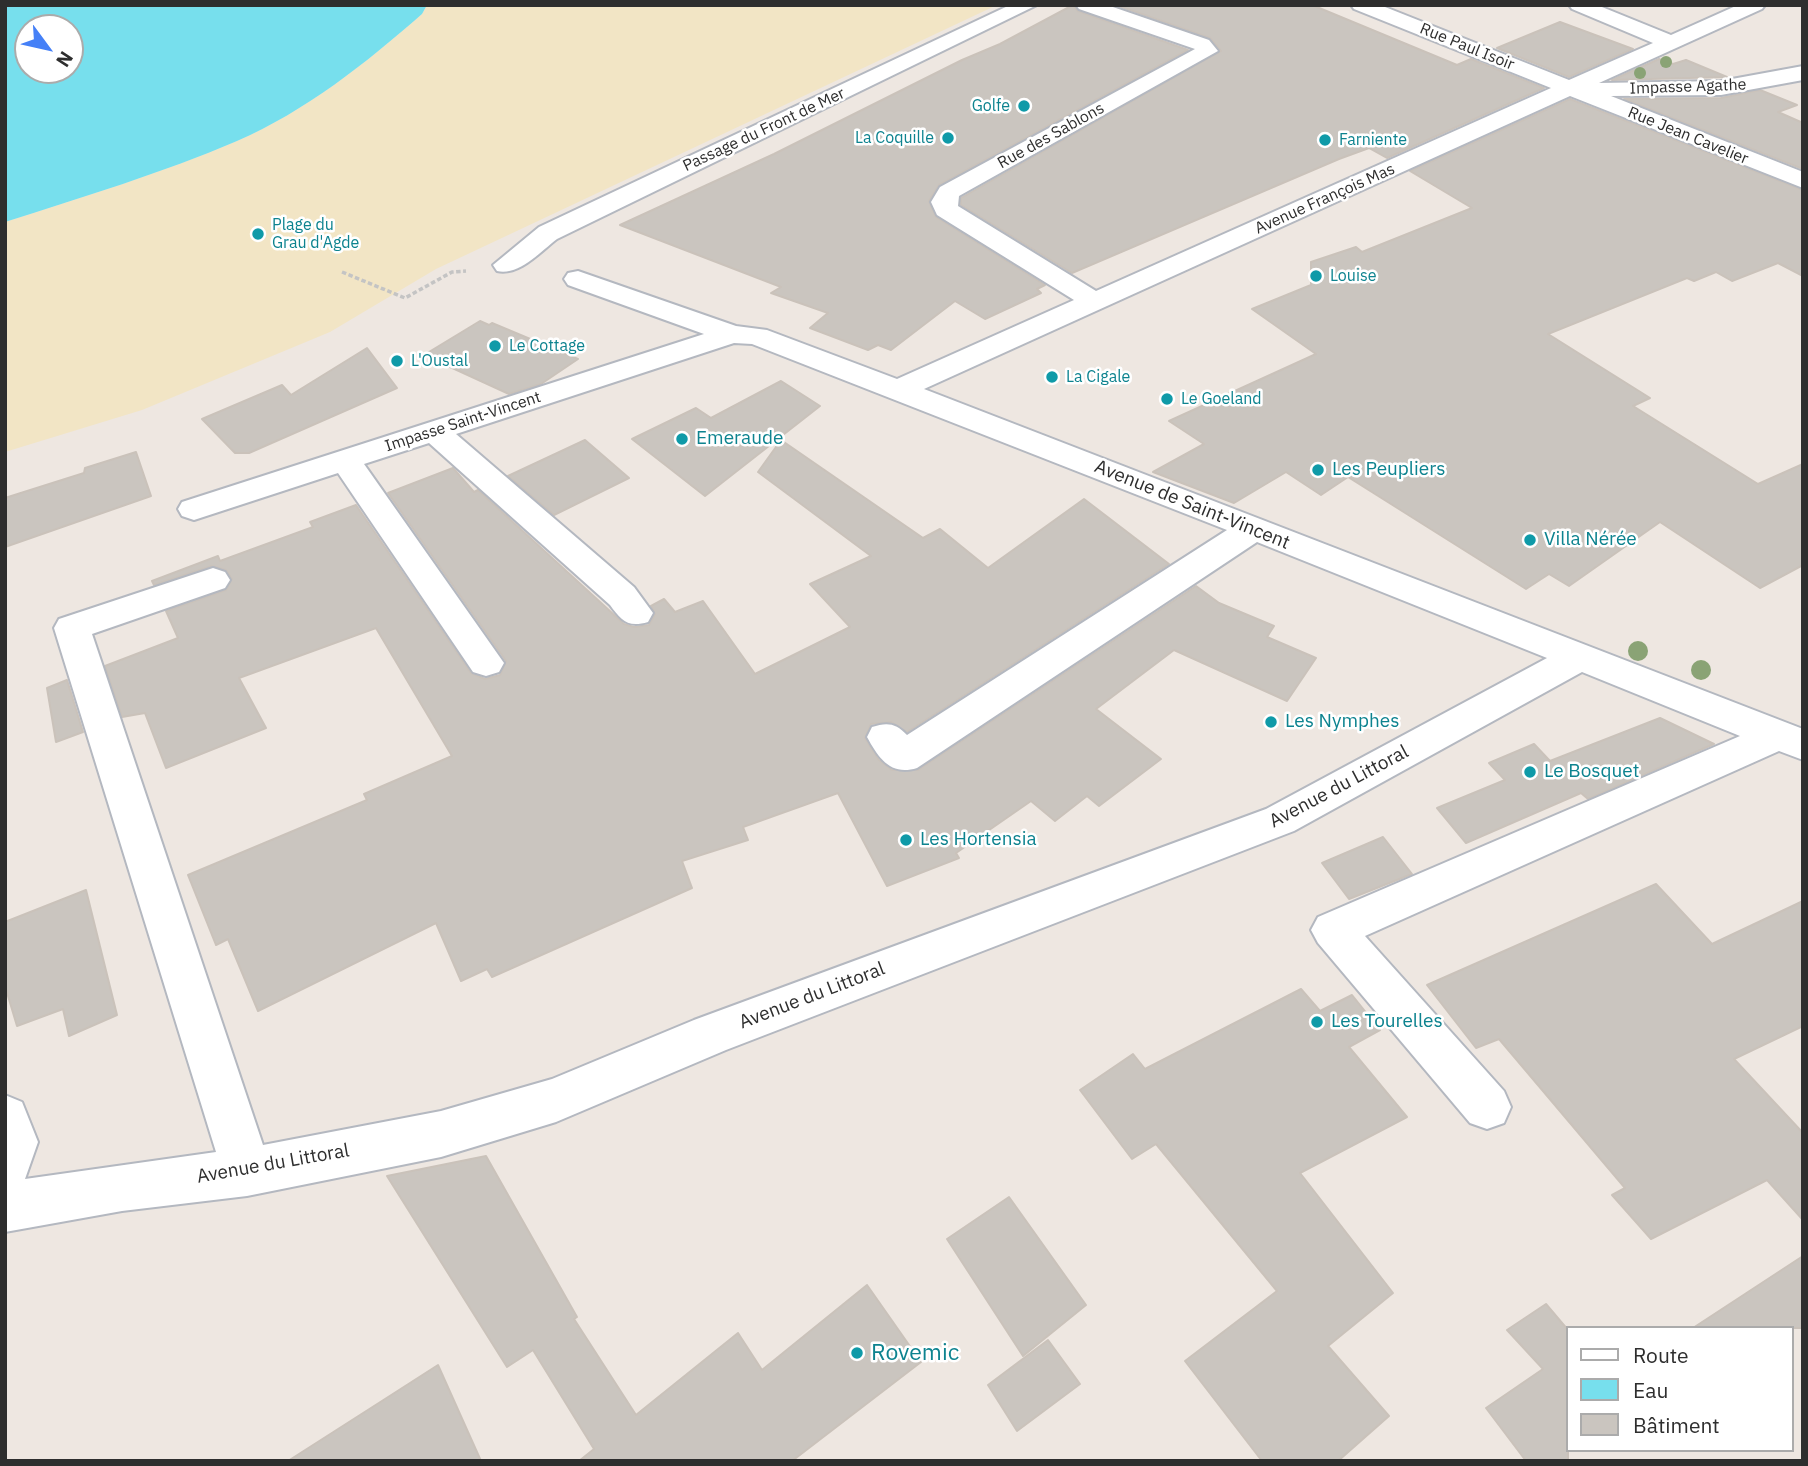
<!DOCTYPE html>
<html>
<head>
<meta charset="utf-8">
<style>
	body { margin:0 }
	#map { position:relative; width:1808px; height:1466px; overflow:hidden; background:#eee7e1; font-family:"IBM Plex Sans",sans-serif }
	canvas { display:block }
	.frame { position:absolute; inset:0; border:7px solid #2e2e2e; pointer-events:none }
	.legend { position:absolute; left:1566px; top:1326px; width:228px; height:126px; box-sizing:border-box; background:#fff; border:2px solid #ababab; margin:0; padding:9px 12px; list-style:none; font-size:21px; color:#2e2e2e }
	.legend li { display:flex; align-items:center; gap:14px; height:35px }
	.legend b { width:35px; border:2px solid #ababab }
	.north { position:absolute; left:14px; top:14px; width:70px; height:70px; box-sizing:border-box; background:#fff; border:2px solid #ababab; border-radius:50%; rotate:123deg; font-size:19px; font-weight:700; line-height:28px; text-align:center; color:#2e2e2e }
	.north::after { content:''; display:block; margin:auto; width:24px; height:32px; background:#4580f7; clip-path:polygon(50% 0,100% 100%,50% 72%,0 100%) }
</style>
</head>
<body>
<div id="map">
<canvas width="1808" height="1466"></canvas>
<div class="frame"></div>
<ul class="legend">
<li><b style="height:9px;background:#fff"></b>Route</li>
<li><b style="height:19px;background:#77dfed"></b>Eau</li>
<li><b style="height:19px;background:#cac5bf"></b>Bâtiment</li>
</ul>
<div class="north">N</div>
</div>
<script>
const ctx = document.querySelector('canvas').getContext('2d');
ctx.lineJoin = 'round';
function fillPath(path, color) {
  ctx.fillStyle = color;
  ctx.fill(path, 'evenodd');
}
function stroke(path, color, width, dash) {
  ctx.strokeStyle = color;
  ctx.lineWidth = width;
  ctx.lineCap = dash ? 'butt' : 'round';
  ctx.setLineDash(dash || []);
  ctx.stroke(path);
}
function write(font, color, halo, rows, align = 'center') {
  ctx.font = font + ' "IBM Plex Sans",sans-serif';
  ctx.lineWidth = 5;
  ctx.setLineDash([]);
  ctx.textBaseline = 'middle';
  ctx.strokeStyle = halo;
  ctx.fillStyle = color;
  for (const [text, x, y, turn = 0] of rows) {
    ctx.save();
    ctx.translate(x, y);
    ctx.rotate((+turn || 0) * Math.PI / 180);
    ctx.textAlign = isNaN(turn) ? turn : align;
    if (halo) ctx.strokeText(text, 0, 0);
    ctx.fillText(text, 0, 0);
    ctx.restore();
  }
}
fillPath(new Path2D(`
	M427,5H997L436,269L330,332L142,410L5,452V222C83,197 162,173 237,141C306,111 366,63 422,14Z`), '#f2e5c5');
fillPath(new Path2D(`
	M5,5H427L422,14C366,63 306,111 237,141C162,173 83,197 5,222ZM28,28H70V70H28Z`), '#77dfed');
const building = new Path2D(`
	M1073,5L1078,11L1188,50L939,185L929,201L936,217L1045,285L1037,289L1041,293L985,319L955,301L891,350L878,345L868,350L810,328L828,313L771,293L781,287L620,225L774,154L962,60L1000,44Z
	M1116,5H1312L1457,65L1471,59L1544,88L1387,158L1369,148L1339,159L1072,273L961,205V198L1221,51L1210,38Z
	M1560,22L1633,49L1569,77L1497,48Z
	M1659,59L1673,64L1686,60L1727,77L1612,80Z
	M1760,90L1797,105L1778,112L1803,123V169L1624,99L1721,98Z
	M1570,99L1803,190V276L1778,263L1732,281L1716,272L1694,281L1687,278L1548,334L1650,398L1633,406L1758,484L1803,464V565L1760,588L1660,522L1569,586L1549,574L1526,589L1348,477L1321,495L1286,472L1234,503L1153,472L1204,444L1169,421L1316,354L1252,309L1311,285V262L1356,247L1362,252L1472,208L1410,171Z
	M480,321L489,325L492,323L578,359L541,384L509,394L424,355Z
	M367,348L397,388L249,453H235L202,419L282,385L291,395Z
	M781,381L820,406L705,496L632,439L696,408L711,418Z
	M585,440L629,478L554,515L508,476Z
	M781,440L923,538L940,529L988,568L1084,499L1169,564L907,732L891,722L871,724L865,738L879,760L892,770H918L1196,586L1219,603L1274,626L1267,637L1316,658L1287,701L1174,650L1096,709L1161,759L1099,806L1087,796L1055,821L1031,801L956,853L959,858L887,886L838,793L743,827L748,840L682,861L692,888L492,977L487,969L461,981L436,923L258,1011L228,939L216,945L188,875L367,800L364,794L452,756L376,628L239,678L266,728L166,768L145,713L122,717L105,666L178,638L166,611L226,590L232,579L226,570L212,566L154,585L152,581L218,556L220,561L313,527L310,522L356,505L471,673L485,679L500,675L506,661L388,493L453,468L474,492L478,490L624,624L634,627L649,625L655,614L651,606L664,599L675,612L703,601L755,674L850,627L810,584L871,556L758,472Z
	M136,452L151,496L5,547V498L84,473L85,468Z
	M67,680L83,732L56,742L47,688Z
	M1660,718L1714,744L1588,799L1581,793L1466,843L1437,808L1505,780L1489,763L1534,744L1550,761Z
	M1383,837L1412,874L1349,899L1322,863Z
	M1656,884L1712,944L1803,901V1026L1734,1059L1803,1133V1220L1767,1180L1651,1239L1612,1195L1625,1188L1499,1039L1476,1048L1427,985Z
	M86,890L117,1015L69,1036L63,1009L17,1026L5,986V922Z
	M1301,989L1320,1011L1352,995L1380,1030L1349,1047L1407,1117L1300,1173L1393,1293L1328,1346L1389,1416L1338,1461H1262L1185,1361L1277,1291L1156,1144L1132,1159L1080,1090L1133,1054L1145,1069Z
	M486,1156L577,1317L574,1319L636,1415L738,1333L762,1370L867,1285L921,1362L792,1461H579L594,1449L533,1350L507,1367L387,1176Z
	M1009,1197L1086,1305L1023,1356L947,1239Z
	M1803,1256V1328H1693Z
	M1546,1304L1568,1330V1461H1526L1486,1408L1543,1369L1507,1330Z
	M1048,1340L1080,1384L1017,1431L988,1385Z
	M438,1365L481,1461H288L385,1399Z`);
fillPath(building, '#cac5bf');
stroke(building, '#cac2ba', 2);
const minor = new Path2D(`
	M1010,5H1037L557,239C540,252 519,276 497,271L493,265L539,227Z
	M1076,5H1107L1209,40L1218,51L959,196L958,206L1096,291L1551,88L1354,9L1351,5H1380L1569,80L1653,43L1572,9L1569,5H1597L1671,35L1738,5H1765L1762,9L1599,83L1721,81L1803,66V80L1721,95L1611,96L1803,172V188L1570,96L924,389L1803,729V760L1779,751L1365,936L1504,1091L1511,1107L1504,1123L1487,1129L1470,1123L1318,943L1311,930L1318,917L1740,736L1582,672L1294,831L726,1050L556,1122L441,1157L247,1196L122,1211L5,1232V1095L22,1102L38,1142L25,1179L216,1152L54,628L59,619L213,568L225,572L230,580L225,588L92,634L263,1145L441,1111L552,1079L694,1020L1266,809L1547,658L1257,542L917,768C891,776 879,759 867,737L872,727C887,722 896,723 907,735L1227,530L752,344L734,343L456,434L634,587L653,613L648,622C627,628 621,620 610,605L429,443L364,464L504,663L499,672L486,676L473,672L338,473L194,520L182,516L178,509L182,502L704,334L568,285L564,279L568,273L578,271L736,326L767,330L897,379L1074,300L937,215L931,202L940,187L1195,49L1079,9Z`);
stroke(minor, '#b4b8c0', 4);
stroke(new Path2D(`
	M342,272L405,298L452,272L466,271`), '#c4c4c4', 3.5, [4.5, 2.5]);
fillPath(minor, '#fff');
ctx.fillStyle = '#8aa375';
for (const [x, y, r] of [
	[1666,62,6],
	[1640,73,6],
	[1638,651,10],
	[1701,670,10]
]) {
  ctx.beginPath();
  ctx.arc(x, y, r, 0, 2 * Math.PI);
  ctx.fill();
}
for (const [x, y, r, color] of [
	[1024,106,7,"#0f9aa8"],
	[948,138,7,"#0f9aa8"],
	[1325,140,7,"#0f9aa8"],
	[258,234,7,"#0f9aa8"],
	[1316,276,7,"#0f9aa8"],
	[495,346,7,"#0f9aa8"],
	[397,361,7,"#0f9aa8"],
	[1052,377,7,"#0f9aa8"],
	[1167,399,7,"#0f9aa8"],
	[682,439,7,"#0f9aa8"],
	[1318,470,7,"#0f9aa8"],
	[1530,540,7,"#0f9aa8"],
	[1271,722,7,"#0f9aa8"],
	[1530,772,7,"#0f9aa8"],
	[906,840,7,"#0f9aa8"],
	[1317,1022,7,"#0f9aa8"],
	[857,1353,7,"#0f9aa8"]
]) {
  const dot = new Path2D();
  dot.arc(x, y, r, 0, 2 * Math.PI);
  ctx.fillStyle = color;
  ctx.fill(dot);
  stroke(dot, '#fff', 2.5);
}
write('16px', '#2e2e2e', '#fff', [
	["Rue Paul Isoir",1467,47,22],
	["Impasse Agathe",1688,87,-2],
	["Passage du Front de Mer",764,130,-25],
	["Rue des Sablons",1051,136,-29],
	["Rue Jean Cavelier",1688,136,22],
	["Avenue François Mas",1325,199,-24],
	["Impasse Saint-Vincent",463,422,-18]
]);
write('16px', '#0d838f', '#fff', [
	["Golfe",1010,106,"right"],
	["La Coquille",934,138,"right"],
	["Farniente",1339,140],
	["Plage du",272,225],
	["Grau d'Agde",272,243],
	["Louise",1330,276],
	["Le Cottage",509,346],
	["L'Oustal",411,361],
	["La Cigale",1066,377],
	["Le Goeland",1181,399]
], 'left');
write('19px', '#0d838f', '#fff', [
	["Emeraude",696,439],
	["Les Peupliers",1332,470],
	["Villa Nérée",1544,540],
	["Les Nymphes",1285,722],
	["Le Bosquet",1544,772],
	["Les Hortensia",920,840],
	["Les Tourelles",1331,1022]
], 'left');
write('19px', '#2e2e2e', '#fff', [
	["Avenue de Saint-Vincent",1192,505,22],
	["Avenue du Littoral",1339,787,-28],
	["Avenue du Littoral",812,996,-21],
	["Avenue du Littoral",273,1164,-10]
]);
write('23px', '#0d838f', '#fff', [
	["Rovemic",871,1353]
], 'left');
</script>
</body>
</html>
